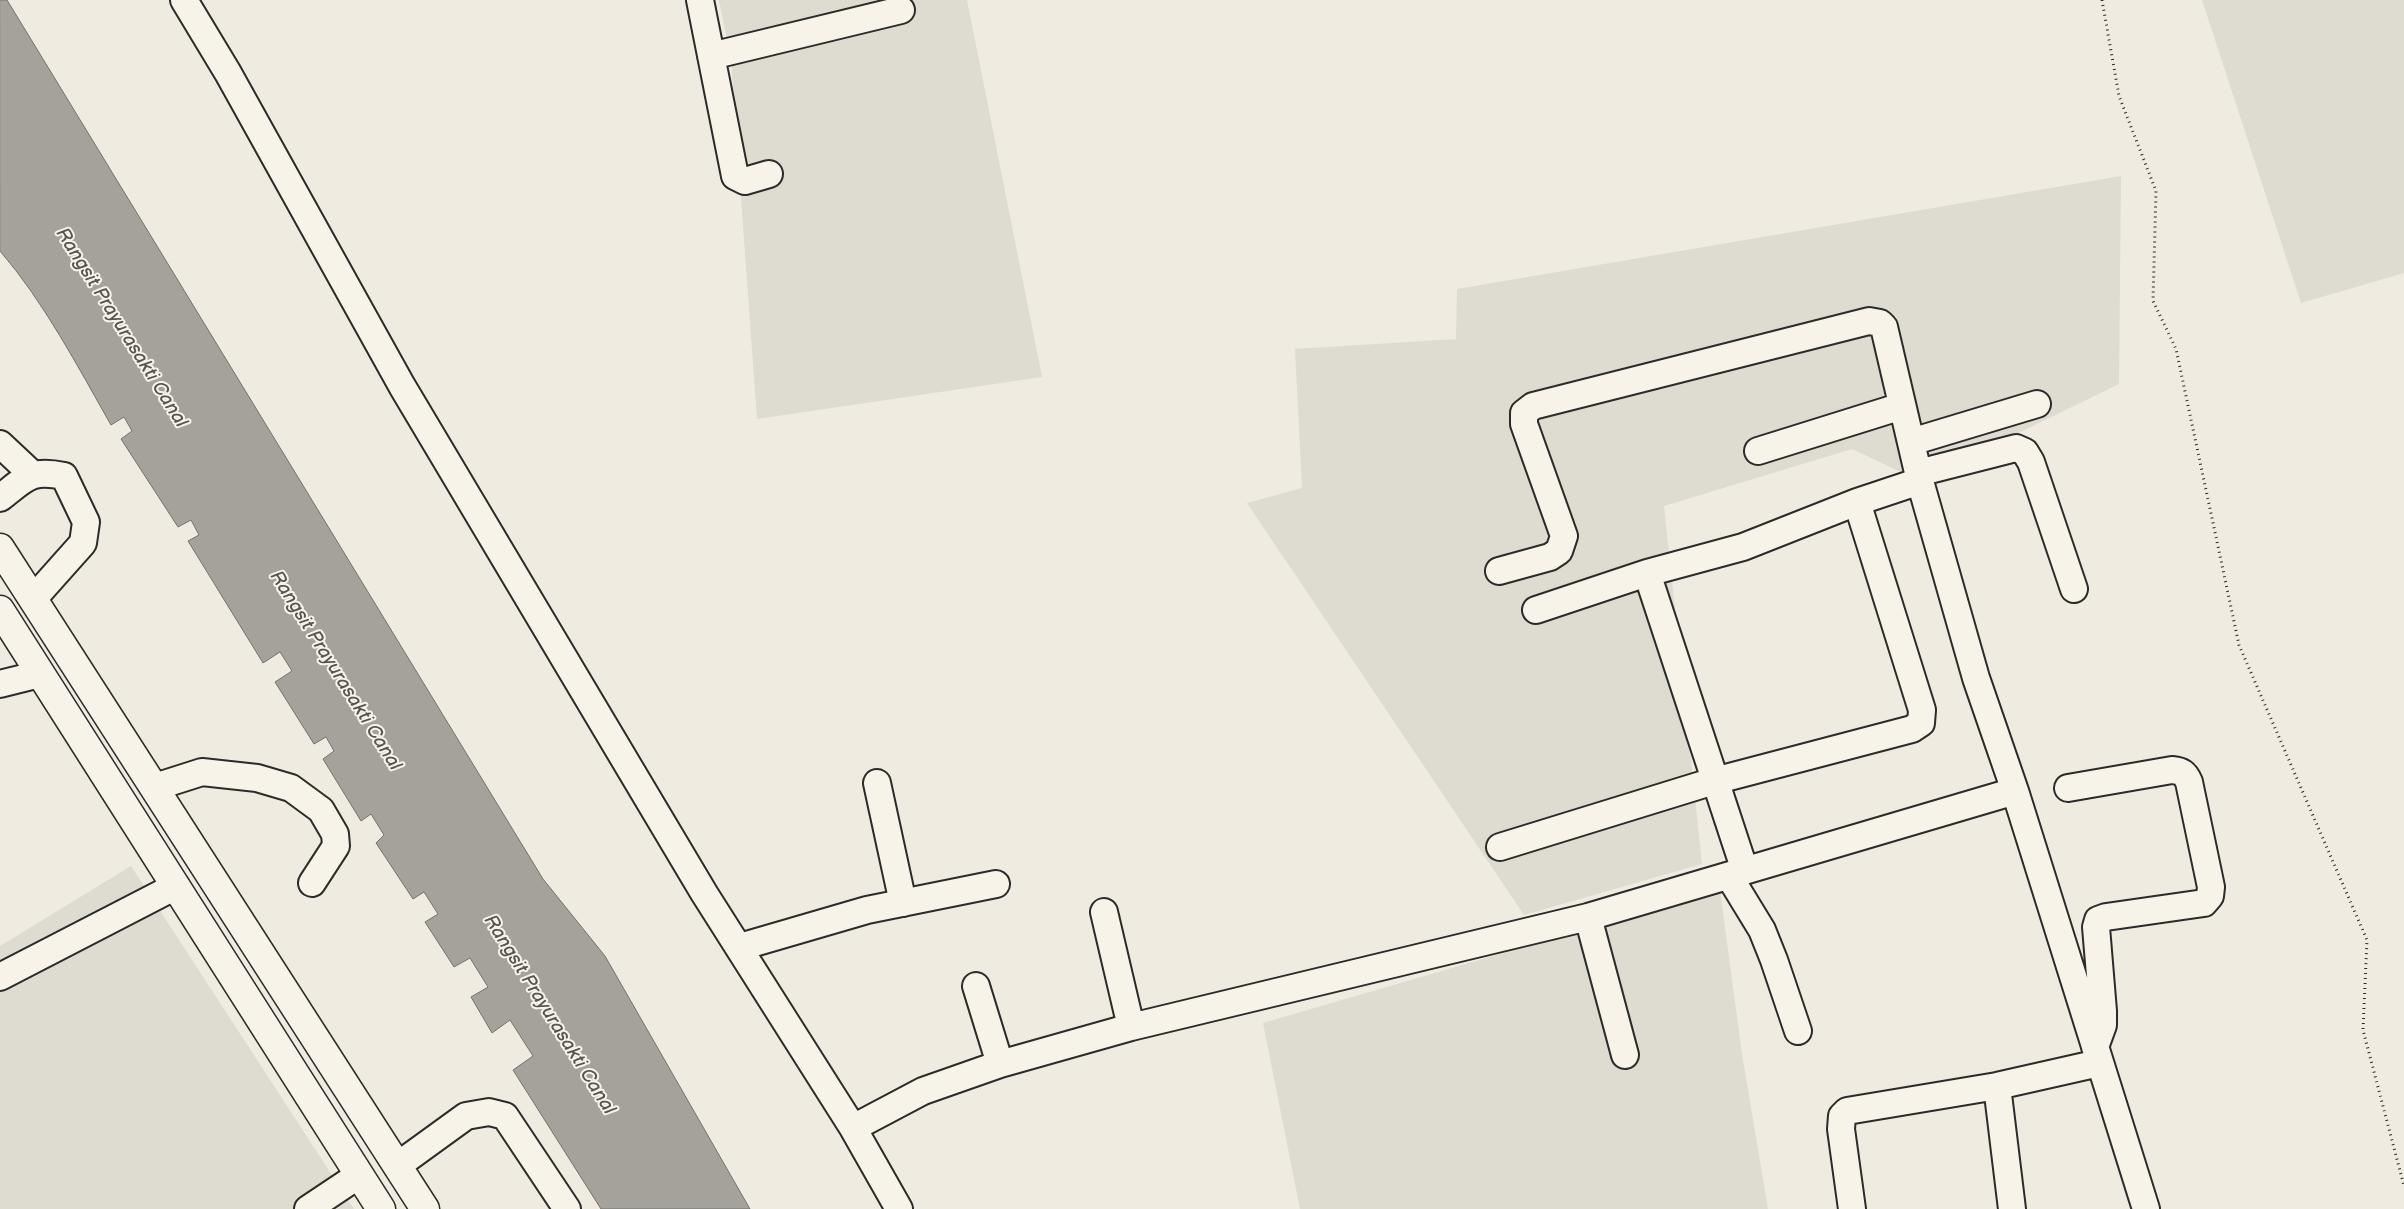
<!DOCTYPE html>
<html>
<head>
<meta charset="utf-8">
<style>
	body { margin:0 }
	canvas { display:block; background:#efebe0 }
</style>
</head>
<body>
<canvas width="2404" height="1209"></canvas>
<script>
const ctx = document.querySelector('canvas').getContext('2d');
ctx.lineJoin = 'round';
function fillPath(path, color) {
  ctx.fillStyle = color;
  ctx.fill(path, 'evenodd');
}
function stroke(path, color, width, dash) {
  ctx.strokeStyle = color;
  ctx.lineWidth = width;
  ctx.lineCap = dash ? 'butt' : 'round';
  ctx.setLineDash(dash || []);
  ctx.stroke(path);
}
function write(font, color, halo, rows, align = 'center') {
  ctx.font = font + ' "Balsamiq Sans",sans-serif';
  ctx.lineWidth = 4;
  ctx.setLineDash([]);
  ctx.textBaseline = 'middle';
  ctx.strokeStyle = halo;
  ctx.fillStyle = color;
  for (const [text, x, y, turn = 0] of rows) {
    ctx.save();
    ctx.translate(x, y);
    ctx.rotate((+turn || 0) * Math.PI / 180);
    ctx.textAlign = isNaN(turn) ? turn : align;
    if (halo) ctx.strokeText(text, 0, 0);
    ctx.fillText(text, 0, 0);
    ctx.restore();
  }
}
fillPath(new Path2D(`
	M719,0H967L1042,377L757,419L731,59Z
	M2202,0H2404V273L2301,303Z
	M2121,176L2119,384L1920,481L1852,449L1664,506L1702,864L1524,915L1247,503L1302,488L1295,349L1456,339L1457,289Z
	M131,866L354,1209H0V946Z
	M1720,890L1742,1054L1768,1209H1300L1263,1023Z`), '#dedbd1');
const water = new Path2D(`
	M0,0H7L543,879L605,956L750,1209H601L513,1070L533,1056L510,1020L492,1033L471,997L488,987L470,958L454,967L425,922L438,914L424,892L413,899L376,843L384,835L371,814L361,821L323,759L334,751L326,737L314,744L275,682L292,671L280,652L263,663L188,541L199,535L191,520L178,527L121,439L132,431L124,417L111,425C78,367 44,302 0,251Z`);
fillPath(water, '#a4a29a');
stroke(water, '#74726e', 1);
const minor = new Path2D(`
	M184,0L228,73L402,386L704,893L853,1128L899,1209
	M700,0L735,176L745,181L769,174
	M711,56L901,10
	M1911,442L2037,404
	M0,444L32,474
	M1758,451L1902,406
	M1918,473L2016,448L2025,452L2031,462L2074,589
	M0,498C26,478 30,469 64,476L86,522L83,543L34,598
	M1499,571L1550,557L1559,551L1564,536L1524,424V413L1533,406L1869,321L1880,323L1884,327L1920,481L1976,678L2015,791L2146,1209
	M1647,573L1745,871
	M1536,610L1647,573L1743,547L1857,502
	M0,684L40,674
	M877,783L903,903
	M155,787L202,772L257,778L291,788L321,810L335,834L336,846L312,883
	M2068,788L2172,770C2182,771 2185,773 2189,782L2211,887L2210,896L2204,903L2106,917L2098,920L2096,927L2103,1011V1025L2095,1047
	M1500,847L1714,781L1912,729L1921,723L1922,710L1857,502L1920,481
	M1729,876L1762,930L1774,960L1798,1031
	M1104,912L1131,1027
	M1588,917L1625,1055
	M740,947L867,910L996,884
	M0,977L176,886
	M976,986L1000,1064
	M1997,1086L2012,1209
	M853,1128L923,1091L1000,1064L1131,1027L1588,917L2015,791
	M397,1166L466,1116L489,1112L505,1116L567,1209
	M308,1209L359,1175
	M1852,1209L1841,1129L1842,1116L1847,1111L1997,1086L2099,1063`);
const major = new Path2D(`
	M0,548L425,1209
	M0,610L381,1209`);
stroke(minor, '#2b2b2b', 30);
stroke(major, '#2b2b2b', 31);
stroke(new Path2D(`
	M2102,0L2119,96L2156,191L2153,301L2176,349L2239,645L2367,940L2363,1030L2404,1186`), '#2b2b2b', 3, [1, 4]);
stroke(minor, '#f7f3e8', 26);
stroke(major, '#f7f3e8', 28);
write('italic 19px', '#555552', '#f7f3e8', [
	["Rangsit Prayurasakti Canal",121,328,58],
	["Rangsit Prayurasakti Canal",335,671,58],
	["Rangsit Prayurasakti Canal",549,1015,58]
]);
</script>
</body>
</html>
